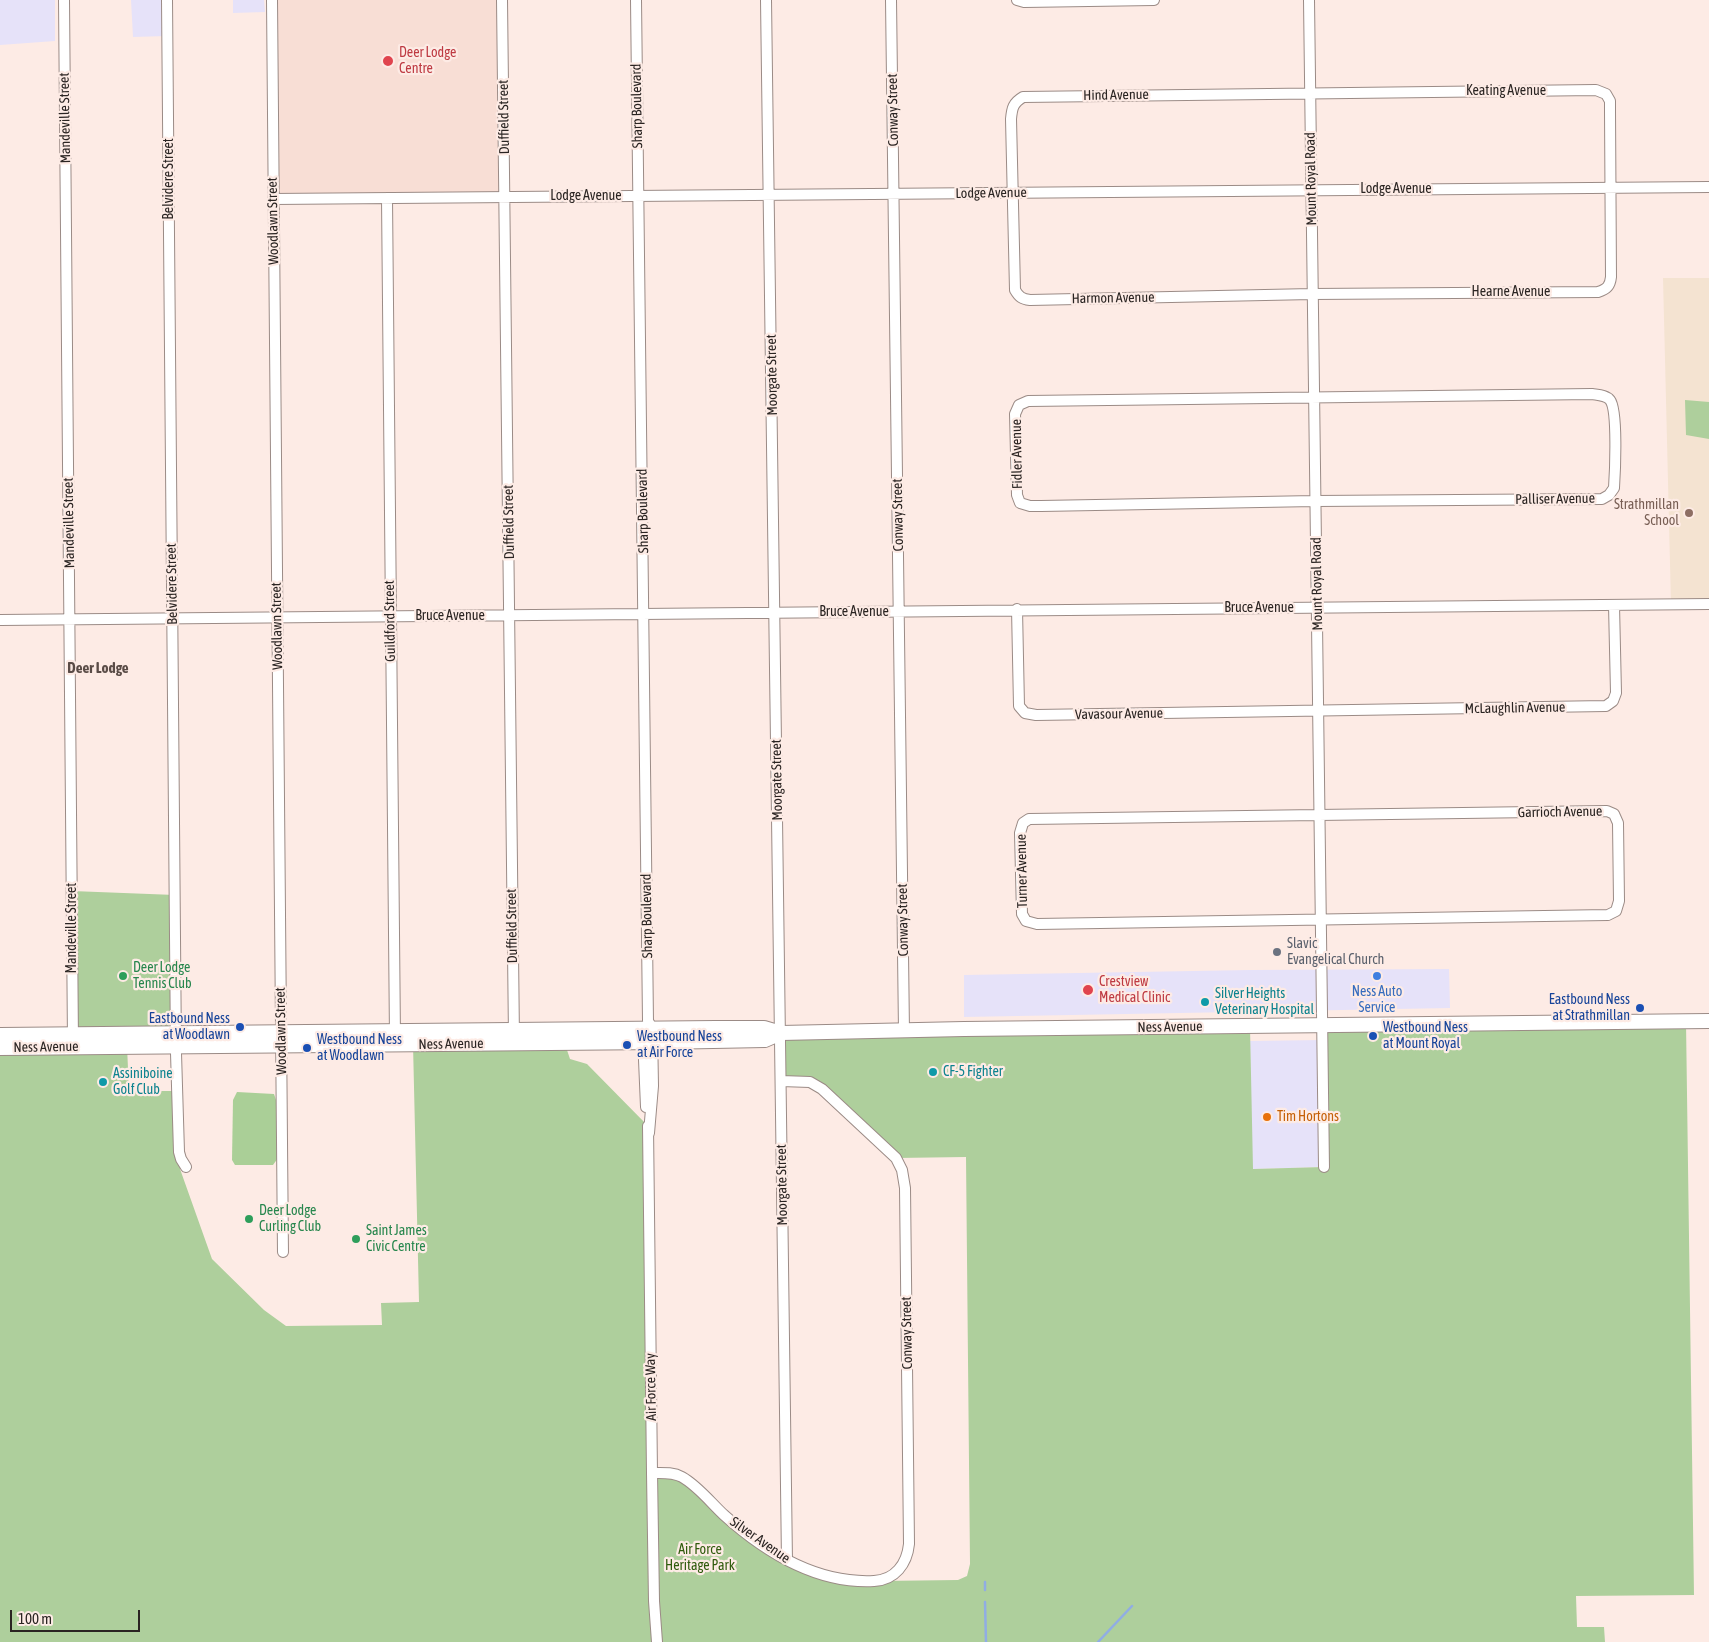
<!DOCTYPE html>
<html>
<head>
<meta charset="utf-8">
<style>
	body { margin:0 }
	#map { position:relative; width:1709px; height:1642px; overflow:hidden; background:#fdebe5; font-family:"Asap Condensed",sans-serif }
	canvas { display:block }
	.scale { position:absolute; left:10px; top:1610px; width:130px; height:22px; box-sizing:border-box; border:2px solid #2a2422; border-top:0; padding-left:6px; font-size:15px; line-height:18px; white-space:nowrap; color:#2a2422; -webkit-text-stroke:4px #fdebe5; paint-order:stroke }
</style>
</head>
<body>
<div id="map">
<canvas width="1709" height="1642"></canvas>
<div class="scale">100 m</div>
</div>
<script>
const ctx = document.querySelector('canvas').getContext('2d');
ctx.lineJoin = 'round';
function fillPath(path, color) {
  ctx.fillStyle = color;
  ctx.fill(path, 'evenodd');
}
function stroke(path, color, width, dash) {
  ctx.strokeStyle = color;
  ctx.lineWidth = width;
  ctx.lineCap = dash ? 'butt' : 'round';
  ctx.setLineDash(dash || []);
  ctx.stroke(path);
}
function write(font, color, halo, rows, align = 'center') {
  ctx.font = font + ' "Asap Condensed",sans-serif';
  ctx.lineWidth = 4.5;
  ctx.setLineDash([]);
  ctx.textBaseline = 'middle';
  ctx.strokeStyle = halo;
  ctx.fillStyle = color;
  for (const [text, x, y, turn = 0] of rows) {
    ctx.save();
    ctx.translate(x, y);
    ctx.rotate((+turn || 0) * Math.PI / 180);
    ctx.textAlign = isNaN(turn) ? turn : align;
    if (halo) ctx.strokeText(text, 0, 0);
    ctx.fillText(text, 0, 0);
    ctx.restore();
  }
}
fillPath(new Path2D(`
	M0,0H55V41L0,45Z
	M131,0H167V36L133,37Z
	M233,0H264L265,12L233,13Z
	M1449,969L1450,1008L964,1017V975L1250,970Z
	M1323,1040L1324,1167L1252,1169L1250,1041Z`), '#e6e2f9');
fillPath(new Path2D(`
	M272,0H502L505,197L273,199Z`), '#f8ded5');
fillPath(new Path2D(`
	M1663,278H1709V604H1671Z`), '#f4e3d1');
fillPath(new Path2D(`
	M1685,400L1709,402V439L1686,435Z
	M72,891L175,895L176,1032L73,1034Z
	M1686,1022L1694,1595L1576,1596L1577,1627H1604L1605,1642H0V1048L127,1046L129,1091H179V1152L186,1167L180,1169L212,1259L264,1310L286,1326L382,1325L381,1303L419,1302L413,1044H565L570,1059L587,1064L648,1126L652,1473H671L719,1511L804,1568L880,1581L958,1580L967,1576L970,1564L966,1157L896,1158L822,1089L781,1081V1033L1250,1027L1253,1169L1324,1167L1321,1026Z`), '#aecf9c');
fillPath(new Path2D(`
	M237,1092L274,1094L278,1106V1158L273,1165H235L232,1160L233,1100Z`), '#aacf97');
stroke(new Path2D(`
	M985,1582V1590
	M985,1602L986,1642
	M1098,1642L1132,1606`), '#90ade4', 2.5);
const minor = new Path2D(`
	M64,0L73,1041
	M167,0L176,1053L179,1152L181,1159L186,1167
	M272,0L283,1252
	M502,0L514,1037
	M636,0L648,1021L652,1028L653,1086L649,1133
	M766,0L787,1560
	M891,0L904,1031
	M1017,0L1024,2L1154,0
	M1309,0L1324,1167
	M1596,90L1606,94L1610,101V111L1611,277C1610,286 1607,289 1598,292L1312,294L1030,300C1022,299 1019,297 1015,290L1011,119C1012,108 1013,103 1023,97Z
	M387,198L395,1038
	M273,199L1709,187
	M1592,394C1598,395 1606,395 1610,400C1618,410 1615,473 1614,488L1609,495L1602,499L1315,501L1041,506H1030L1020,503L1017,495L1015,414L1019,405L1028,401Z
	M1017,609L1019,706L1025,713L1036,715L1606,706L1613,701L1616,693L1614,605
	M0,620L1709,604
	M1607,811L1614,814L1618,823L1619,901L1616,911L1608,915L1037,924L1026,921L1022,914L1020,833L1023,823L1029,819Z
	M643,1036L646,1107
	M648,1126L652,1473L654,1601L657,1642
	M652,1473C662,1473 673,1472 682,1477C698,1486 711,1503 724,1515C765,1552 816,1584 874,1581C895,1580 907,1564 909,1544L905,1188L902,1170L896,1158L822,1089L810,1082L781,1081`);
const secondary = new Path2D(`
	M0,1035L716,1028H764L781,1033L964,1029L1709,1021
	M0,1048L661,1042L765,1040L781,1033`);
stroke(minor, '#9b8b86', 12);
stroke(secondary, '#9b8b86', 16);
stroke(minor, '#fff', 10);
stroke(secondary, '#fff', 14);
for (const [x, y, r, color] of [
	[388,61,6,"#e0444e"],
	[1689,513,5,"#8d6e63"],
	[1277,952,5,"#6b7280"],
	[123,976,5,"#2e9e5b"],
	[1377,976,5,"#3f7fe0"],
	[1088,990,6,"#e0444e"],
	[1205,1002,5,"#0f9aa8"],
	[1640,1008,5,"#1a4fb4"],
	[240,1027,5,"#1a4fb4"],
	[1373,1036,5,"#1a4fb4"],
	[627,1045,5,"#1a4fb4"],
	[307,1048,5,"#1a4fb4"],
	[933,1072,5,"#0f9aa8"],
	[103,1082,5,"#0f9aa8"],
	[1267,1117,5,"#e8710a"],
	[249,1219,5,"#2e9e5b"],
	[356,1239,5,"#2e9e5b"]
]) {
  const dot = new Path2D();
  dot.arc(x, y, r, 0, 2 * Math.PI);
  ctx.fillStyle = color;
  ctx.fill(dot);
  stroke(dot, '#fdebe5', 2);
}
write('14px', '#be3a42', '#fdebe5', [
	["Deer Lodge",399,53],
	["Centre",399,69],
	["Crestview",1099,982],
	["Medical Clinic",1099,998]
], 'left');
write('14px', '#2a2422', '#fdebe5', [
	["Keating Avenue",1506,91],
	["Hind Avenue",1116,95,-1],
	["Sharp Boulevard",637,106,-91],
	["Conway Street",893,110,-91],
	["Duffield Street",504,117,-91],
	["Mandeville Street",65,118,-91],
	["Belvidere Street",169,179,-90],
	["Mount Royal Road",1311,179,-91],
	["Lodge Avenue",1396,189],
	["Lodge Avenue",991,193,-1],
	["Lodge Avenue",586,196],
	["Woodlawn Street",273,221,-91],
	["Hearne Avenue",1511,292],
	["Harmon Avenue",1113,298,-1],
	["Moorgate Street",772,375,-91],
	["Fidler Avenue",1017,454,-91],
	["Palliser Avenue",1555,499,-1],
	["Sharp Boulevard",643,511,-91],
	["Conway Street",898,515,-91],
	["Duffield Street",509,522,-91],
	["Mandeville Street",69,523,-91],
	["Belvidere Street",172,584,-91],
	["Mount Royal Road",1317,584,-91],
	["Bruce Avenue",1259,608],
	["Bruce Avenue",854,612],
	["Bruce Avenue",450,616],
	["Guildford Street",390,621,-91],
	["Woodlawn Street",277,626,-91],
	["McLaughlin Avenue",1515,708,-1],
	["Vavasour Avenue",1119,714,-1],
	["Moorgate Street",777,780,-91],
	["Garrioch Avenue",1560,812,-1],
	["Turner Avenue",1022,871,-91],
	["Sharp Boulevard",647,916,-91],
	["Conway Street",903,920,-91],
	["Duffield Street",512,926,-91],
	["Mandeville Street",72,928,-90],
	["Ness Avenue",1170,1027,-1],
	["Woodlawn Street",281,1031,-91],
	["Ness Avenue",451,1044,-1],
	["Ness Avenue",46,1047,-1],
	["Moorgate Street",782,1185,-91],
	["Conway Street",907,1333,-91],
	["Air Force Way",651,1387,-91],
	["Silver Avenue",760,1540,35]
]);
write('14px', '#785e54', '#fdebe5', [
	["Strathmillan",1679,505],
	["School",1679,521]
], 'right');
write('14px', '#5b616d', '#fdebe5', [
	["Slavic",1287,944],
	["Evangelical Church",1287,960]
], 'left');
write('14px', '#27864d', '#fdebe5', [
	["Deer Lodge",133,968],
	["Tennis Club",133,984],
	["Deer Lodge",259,1211],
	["Curling Club",259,1227],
	["Saint James",366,1231],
	["Civic Centre",366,1247]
], 'left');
write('14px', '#366cbe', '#fdebe5', [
	["Ness Auto",1377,992],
	["Service",1377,1008]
]);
write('14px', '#0d838f', '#fdebe5', [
	["Silver Heights",1215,994],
	["Veterinary Hospital",1215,1010],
	["CF-5 Fighter",943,1072],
	["Assiniboine",113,1074],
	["Golf Club",113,1090]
], 'left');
write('14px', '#164399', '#fdebe5', [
	["Eastbound Ness",1630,1000,"right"],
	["at Strathmillan",1630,1016,"right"],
	["Eastbound Ness",230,1019,"right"],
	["at Woodlawn",230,1035,"right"],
	["Westbound Ness",1383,1028],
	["at Mount Royal",1383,1044],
	["Westbound Ness",637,1037],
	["at Air Force",637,1053],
	["Westbound Ness",317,1040],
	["at Woodlawn",317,1056]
], 'left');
write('14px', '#c56008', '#fdebe5', [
	["Tim Hortons",1277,1117]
], 'left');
write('14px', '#2f5b0c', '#fdebe5', [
	["Air Force",700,1550],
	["Heritage Park",700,1566]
]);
write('bold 15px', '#5a4c47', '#fdebe5', [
	["Deer Lodge",98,668]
]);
</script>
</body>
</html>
